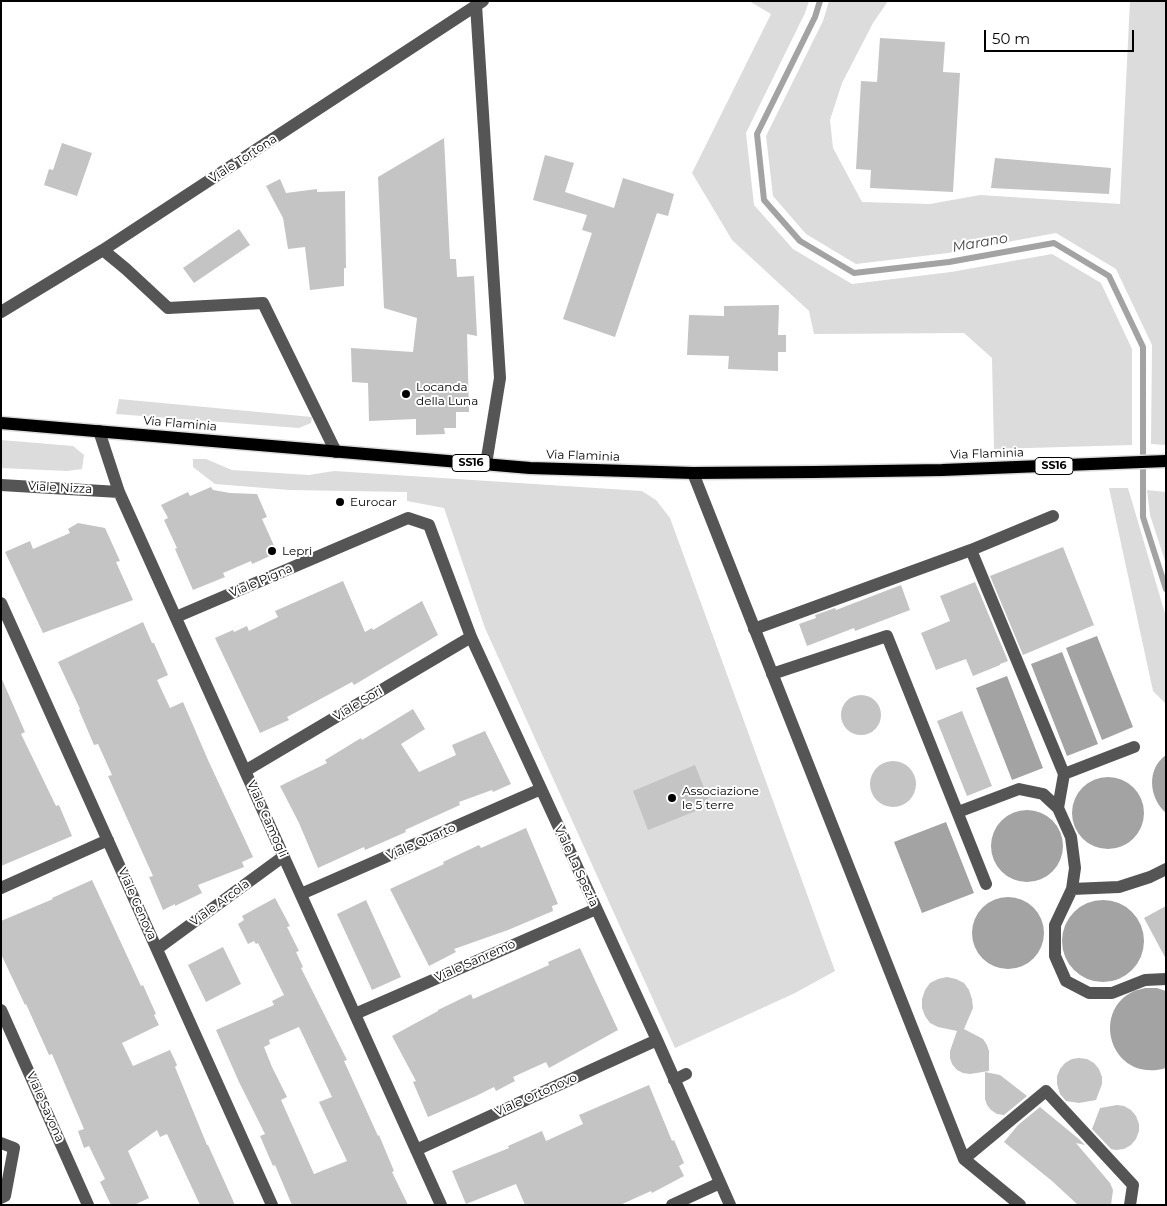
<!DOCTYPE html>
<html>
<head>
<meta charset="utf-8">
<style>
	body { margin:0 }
	#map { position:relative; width:1167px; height:1206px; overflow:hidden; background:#fff; font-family:Montserrat,sans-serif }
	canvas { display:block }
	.frame { position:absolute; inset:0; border:2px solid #000; pointer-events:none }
	.scale { position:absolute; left:984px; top:30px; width:150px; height:22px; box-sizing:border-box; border:2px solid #000; border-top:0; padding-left:6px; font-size:15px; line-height:18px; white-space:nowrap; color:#000; -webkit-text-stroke:4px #fff; paint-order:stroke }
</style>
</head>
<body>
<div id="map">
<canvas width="1167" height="1206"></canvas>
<div class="frame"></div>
<div class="scale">50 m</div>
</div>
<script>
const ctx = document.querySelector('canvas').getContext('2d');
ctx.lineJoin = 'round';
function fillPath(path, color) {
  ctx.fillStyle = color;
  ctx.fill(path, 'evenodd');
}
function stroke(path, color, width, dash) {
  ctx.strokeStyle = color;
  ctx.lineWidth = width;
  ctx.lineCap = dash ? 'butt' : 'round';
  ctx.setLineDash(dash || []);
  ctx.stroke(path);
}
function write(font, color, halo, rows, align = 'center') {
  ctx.font = font + ' Montserrat,sans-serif';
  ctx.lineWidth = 4;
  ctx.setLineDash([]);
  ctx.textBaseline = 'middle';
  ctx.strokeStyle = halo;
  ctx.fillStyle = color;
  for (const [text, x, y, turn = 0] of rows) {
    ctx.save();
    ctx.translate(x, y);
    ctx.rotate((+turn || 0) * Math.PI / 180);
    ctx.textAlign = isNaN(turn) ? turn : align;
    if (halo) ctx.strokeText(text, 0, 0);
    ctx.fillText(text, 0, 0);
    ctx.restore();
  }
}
fillPath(new Path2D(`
	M749,1H809L805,13L746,133L754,205L793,249L852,284L951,272L1052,254L1101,283L1132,349V445L994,449L992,358L964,333L814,334L809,311L732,240L692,173L771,14Z
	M829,1H888L873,23L842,83L830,120L833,148L862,202L930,204L980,195L1120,204L1130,1H1166V445L1151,444L1152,345L1116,269L1056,233L948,253L856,264L806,234L773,196L766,136L823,21Z
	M119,399L312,417L311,423L299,428L116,414Z
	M1,440L73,446L84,455L82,469L67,471L1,468Z
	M193,459H206L232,470L309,475L334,471L642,491L656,500L670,518L835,971L795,993L675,1048L485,628L444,508L407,501V492L289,490L215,484L193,467Z
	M1109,488H1128L1166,617V704L1153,691Z
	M1147,490L1166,492V564L1150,515Z`), '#dcdcdc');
fillPath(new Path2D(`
	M1097,636L1133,727L1102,740L1066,648Z
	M1062,652L1098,744L1067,756L1031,664Z
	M1007,676L1043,768L1012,780L976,688Z
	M1166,755V813C1149,798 1146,769 1166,755Z
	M1072 813a36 36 0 1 1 72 0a36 36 0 1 1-72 0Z
	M991 846a36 36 0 1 1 72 0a36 36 0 1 1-72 0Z
	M946,822L974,893L922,913L894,842Z
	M972 933a36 36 0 1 1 72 0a36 36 0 1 1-72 0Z
	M1062 941a41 41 0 1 1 82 0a41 41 0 1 1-82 0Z
	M1145,988H1157L1166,991V1068C1112,1084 1089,1012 1134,991C1137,990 1142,989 1145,988Z`), '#a3a3a3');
stroke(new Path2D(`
	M820,1L815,17L757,134L764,200L800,241L854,273L949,262L1054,243L1109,276L1143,347V517L1166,589`), '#a3a3a3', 6);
fillPath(new Path2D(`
	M880,38L945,42L943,72L960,73L953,192L870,188L871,170L856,169L861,81L877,82Z
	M444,138L450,259H456L457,277L474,276L477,336L467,334L469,412H456V428H444L445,434L416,435V419L369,421L368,383L352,382L351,348L413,352L417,318L384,308L378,177Z
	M62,143L92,153L77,196L44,185L49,169L53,170Z
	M545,155L574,163L565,192L614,208L623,178L674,194L668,216L657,213L615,337L563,319L592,233L582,230L587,215L533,200Z
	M995,158L1111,168L1109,194L991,188Z
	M280,179L286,193L317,189V192L345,191L346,268H344V286L310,290L305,247L288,249L283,218L266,186Z
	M239,229L250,245L194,283L183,268Z
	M779,305L778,335H786V352H778V371L728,369L729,356L687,355L689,315L724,316V306Z
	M211,487L213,490L230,493L257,494L267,517L262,519L276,550L268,553L270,556L252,564L251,561L223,573L225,577L193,590L175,549L177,548L164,520L168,518L161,505L188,492L190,496Z
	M78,523L105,528L120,561L116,562L133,600L43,633L5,552L30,541L33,549L70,533L68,529Z
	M1063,547L1094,625L1023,655L990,576Z
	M343,581L365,632L372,628L373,630L422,601L438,635L354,685L352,682L287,717L289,720L260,733L215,638L233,630L234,632L247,626L249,631L278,617L275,611Z
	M975,582L1008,661L1000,664V665L973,676L966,659L936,670L921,633L950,621L940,596Z
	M901,585L910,610L855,631L854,628L807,646L799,624L816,618L815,615L835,608L836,610Z
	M143,622L152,643H154L168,675L157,680L170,708L183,702L208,760L253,857L242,862L244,867L198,885L202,893L175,906V904L163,910L149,877L153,876L108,776L112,775L98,744L94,745L79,710L80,709L58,662Z
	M1,677L25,732L21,734L56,806L59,805L72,836L1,866Z
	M841 715a20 20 0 1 1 40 0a20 20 0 1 1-40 0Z
	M413,709L425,729L401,744L419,772L456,755L452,745L485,731L511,784L493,792L492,790L459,802L460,805L405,830L406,832L365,850L364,847L318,868L299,823L280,786L327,763L325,760L361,738L362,740Z
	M962,711L992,786L967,796L937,721Z
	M870 784a23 23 0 1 1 46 0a23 23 0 1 1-46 0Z
	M695,765L711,805L648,830L633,791Z
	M526,828L558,904L552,906L553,911L508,930L454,949L456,952L429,966L390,889L444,864L443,862L479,845L481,848Z
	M92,880L141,986L143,985L156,1014L154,1015L159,1025L122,1043L133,1066L170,1050L177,1065L175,1067L207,1145H208L235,1205H200L167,1134L160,1137L157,1130L128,1151L149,1198L134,1205H111L100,1182L105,1179L89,1146L84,1148L78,1131L84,1129L52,1054L49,1055L26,1004L25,1005L1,954V921L53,899L52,898Z
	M275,898L290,926L287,927L299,951L296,952L303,967L301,968L347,1060L344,1061L378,1136L379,1135L394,1171L392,1172L408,1205H292L275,1165L273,1166L260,1136L265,1134L239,1082L216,1030L274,1005L272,1001L284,995L258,943L256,944L254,941L248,944L238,924L244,920L242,916ZM299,1027L332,1097L319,1102L347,1161L314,1174L281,1100L287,1097L272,1067L264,1047L270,1044L269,1040Z
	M366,900L401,977L372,990L337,914Z
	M1166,906V959L1144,918Z
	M223,947L241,984L206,1002L188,965Z
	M580,948L618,1030L549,1068L546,1062L513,1077L515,1081L496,1091L494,1087L476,1096L428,1117L413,1082L416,1081L392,1036L438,1011V1010L471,994L473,999L549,965L548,962Z
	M947,977L956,979L964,983L969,990L972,999L973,1008L964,1029L983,1039L987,1045L989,1051V1071L970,1074L963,1073L957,1070L952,1064L950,1058V1051L957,1031L938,1027L930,1023L925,1016L922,1008V999L925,990L930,983L938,979Z
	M1079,1058L1087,1059L1094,1063L1099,1069L1102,1077V1084L1096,1100L1079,1103L1066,1101L1060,1094L1057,1084V1076L1060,1069L1065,1063L1072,1059Z
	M985,1072L1000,1075L1027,1096L1004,1115L997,1114L991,1110L987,1105L985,1099Z
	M649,1085L672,1141L674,1140L684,1163L679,1166L684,1176L652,1193L651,1191L620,1205H525L516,1184L466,1204L452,1171L509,1148L508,1146L542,1131L546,1141L583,1124L579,1115Z
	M1117,1105L1124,1106L1131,1110L1136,1116L1139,1124V1131L1136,1139L1131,1145L1124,1149L1116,1150L1111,1149L1092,1129L1100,1108Z
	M1040,1107L1080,1140L1085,1145L1076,1143L1110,1183L1113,1190L1111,1205H1078L1052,1181L1004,1142L1018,1125Z`), '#c4c4c4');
const major = new Path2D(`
	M1,423L530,468L693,473L814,472L942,470L1166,461`);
stroke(major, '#dbdbdb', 15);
stroke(new Path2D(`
	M476,5L500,378L486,464
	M103,250L126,269L168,308L263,303L336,452
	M1,312L103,250L483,1
	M99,431L119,492L441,1205
	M693,473L964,1159L1046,1091L1133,1185L1130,1205
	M1,485L119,492
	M1053,516L971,550L1064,774L1058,808
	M1,603L272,1205
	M176,617L408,518L429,525L471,637L657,1040L730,1205
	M754,629L971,550
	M772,674L887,636L986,884
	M245,771L471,637
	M1064,774L1134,747
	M958,812L1019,789L1043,794L1058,808L1071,837L1075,868L1072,889L1055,925V956L1066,981L1089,993H1112L1145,980L1166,979
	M1,888L108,840
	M1072,889L1119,887L1150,877L1166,869
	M301,894L541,789
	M157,949L284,856
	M1,1010L88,1205
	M355,1014L596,909
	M674,1080L686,1074
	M1,1143L14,1148L5,1196L1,1198
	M416,1150L657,1040
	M964,1159L1020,1205
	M672,1205L720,1183`), '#555', 12);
stroke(major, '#000', 12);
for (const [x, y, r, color] of [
	[406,394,5,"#000"],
	[340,502,5,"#000"],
	[272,551,5,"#000"],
	[672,798,5,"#000"]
]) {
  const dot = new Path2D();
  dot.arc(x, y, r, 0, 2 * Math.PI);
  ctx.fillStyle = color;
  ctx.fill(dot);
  stroke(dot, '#fff', 2);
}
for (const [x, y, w] of [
	[471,463,38],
	[1054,466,38]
]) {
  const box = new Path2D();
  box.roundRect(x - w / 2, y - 8.5, w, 17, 4);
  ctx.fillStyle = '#fff';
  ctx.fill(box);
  stroke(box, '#000', 1);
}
write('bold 11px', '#000', null, [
	["SS16",471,463],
	["SS16",1054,466]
]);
write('12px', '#000', '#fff', [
	["Viale Tortona",243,159,-33],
	["Via Flaminia",180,424,5],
	["Via Flaminia",987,454,-2],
	["Via Flaminia",583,456,2],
	["Viale Nizza",60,488,3],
	["Viale Pigna",261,581,-23],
	["Viale Sori",358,704,-31],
	["Viale Camogli",267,819,66],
	["Viale Quarto",421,842,-24],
	["Viale La Spezia",576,866,65],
	["Viale Arcola",220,903,-36],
	["Viale Genova",137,904,66],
	["Viale Sanremo",475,961,-24],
	["Viale Ortonovo",536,1095,-24],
	["Viale Savona",45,1107,66]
]);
write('12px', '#000', '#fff', [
	["Locanda",416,387],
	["della Luna",416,401],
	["Eurocar",350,502],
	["Lepri",282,551],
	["Associazione",682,791],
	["le 5 terre",682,805]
], 'left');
write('italic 14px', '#444', '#fff', [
	["Marano",980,243,-10]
]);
</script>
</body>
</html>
